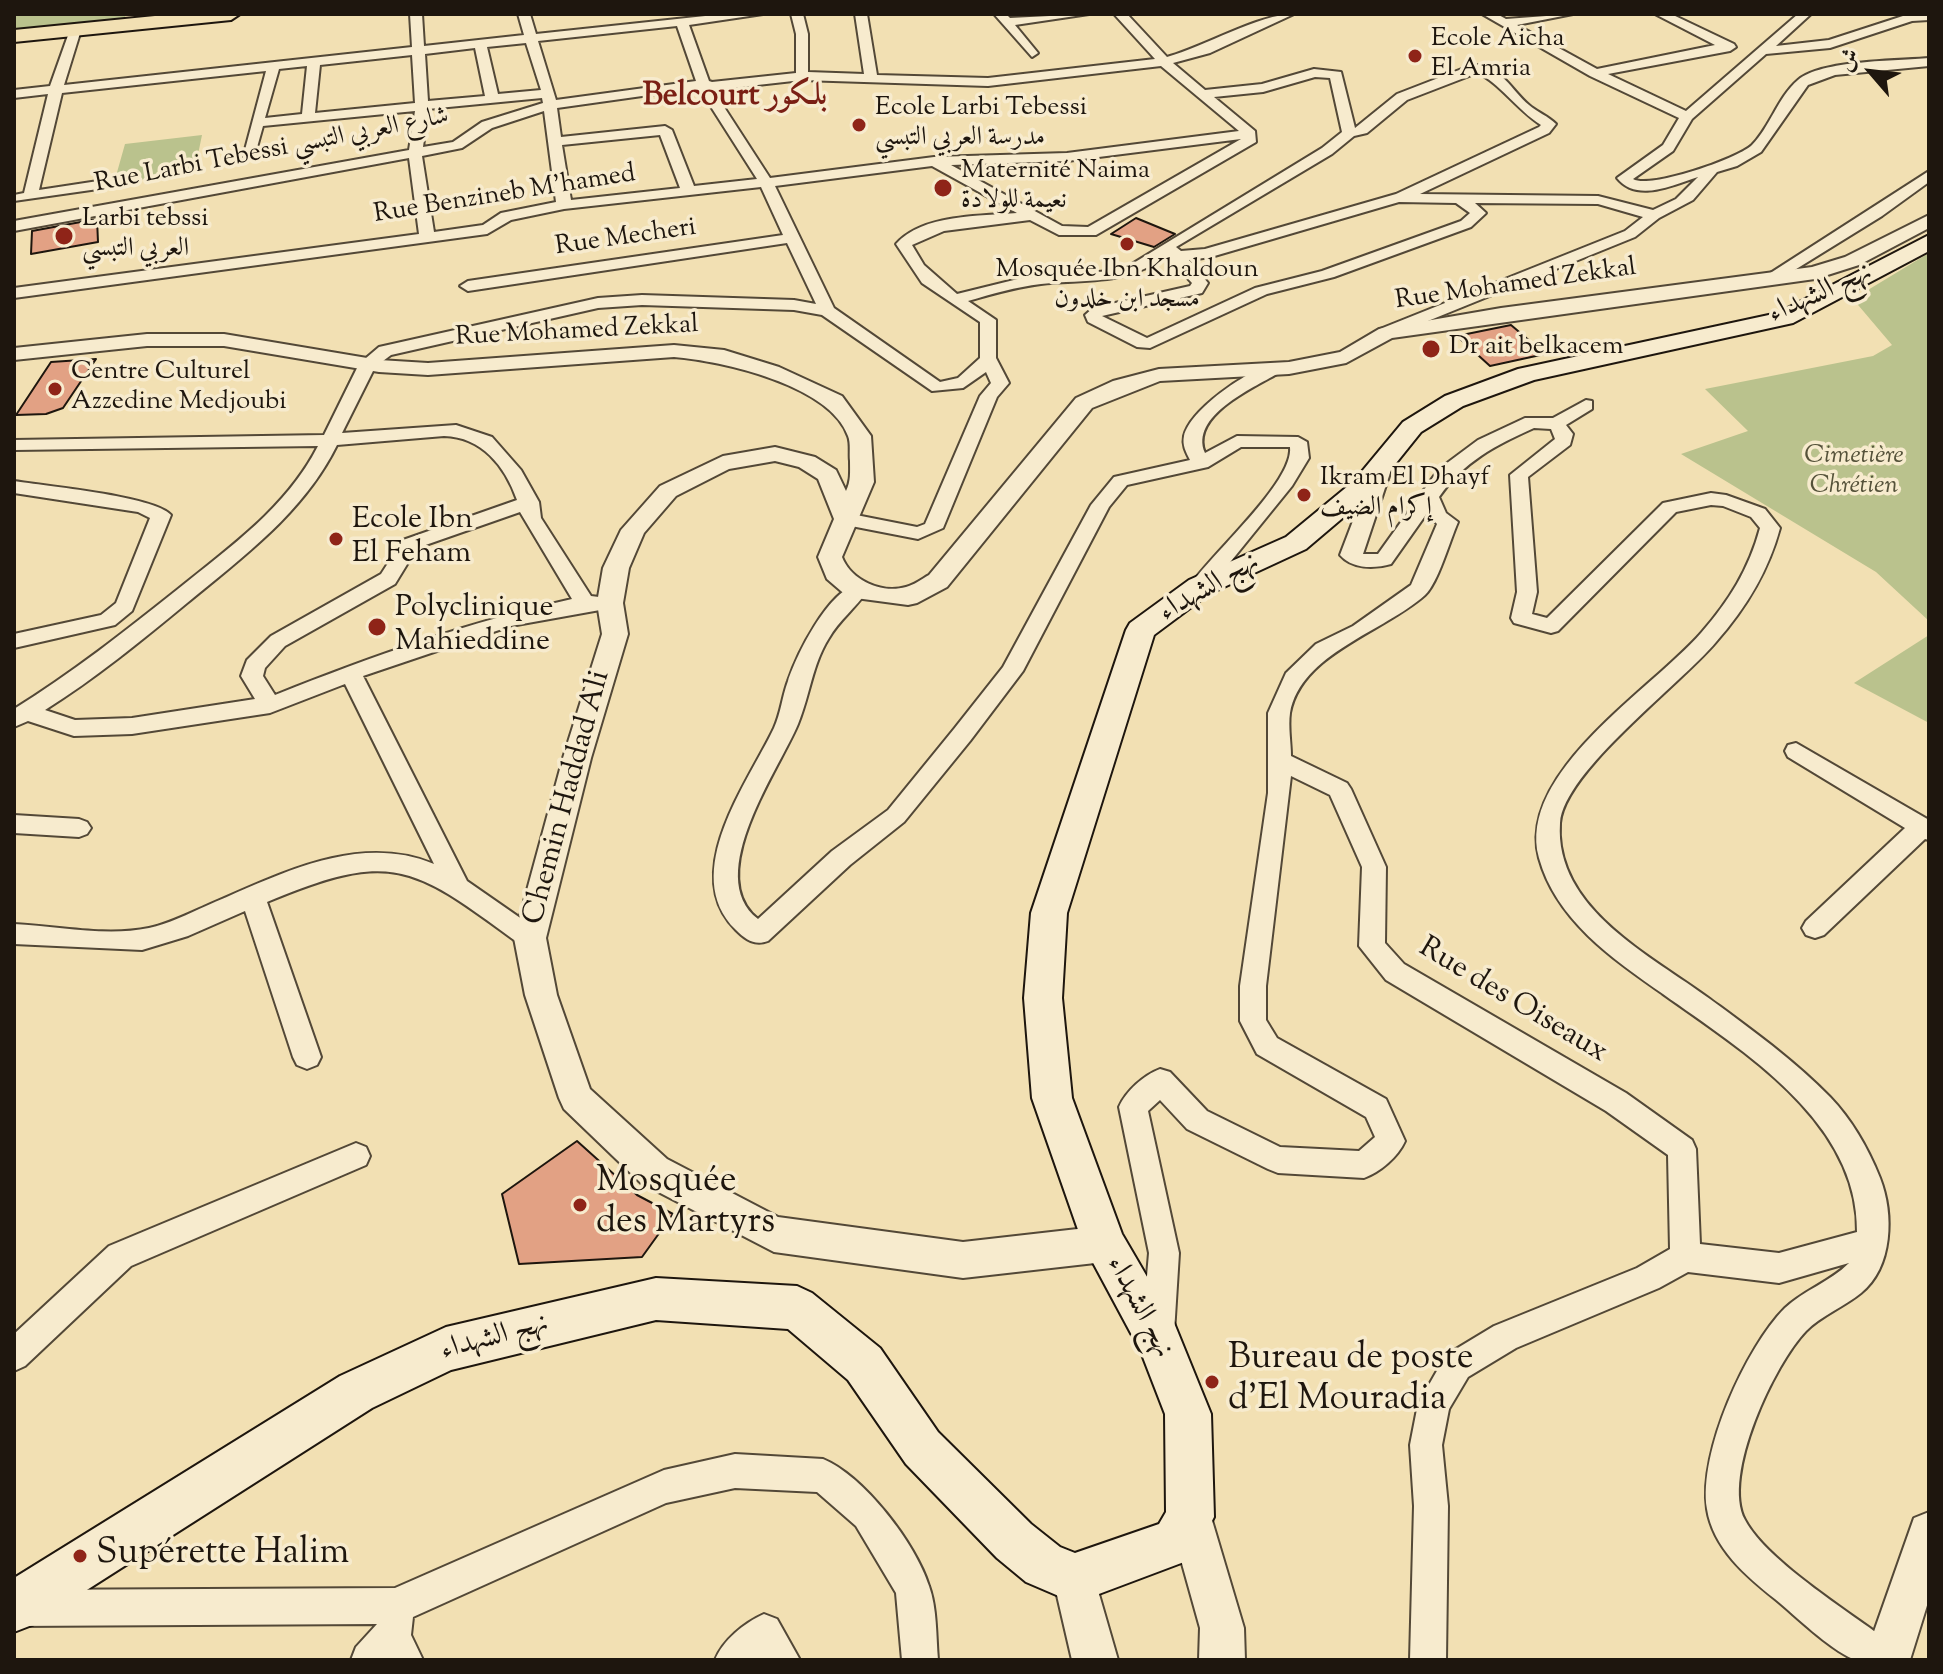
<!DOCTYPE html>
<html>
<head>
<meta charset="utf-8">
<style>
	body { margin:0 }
	#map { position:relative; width:1943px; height:1674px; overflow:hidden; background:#f2e0b3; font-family:"Sorts Mill Goudy",Amiri,serif }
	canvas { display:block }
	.frame { position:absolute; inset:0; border:16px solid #1e160e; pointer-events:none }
	.north { position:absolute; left:1831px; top:32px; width:80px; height:80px; -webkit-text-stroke:6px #f7ebce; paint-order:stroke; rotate:298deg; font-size:22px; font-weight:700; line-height:32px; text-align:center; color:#1e160e }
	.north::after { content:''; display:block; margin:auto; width:28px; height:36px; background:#1e160e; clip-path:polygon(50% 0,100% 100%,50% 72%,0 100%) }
</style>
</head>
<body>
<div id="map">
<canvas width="1943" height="1674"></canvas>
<div class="frame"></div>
<div class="north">ش</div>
</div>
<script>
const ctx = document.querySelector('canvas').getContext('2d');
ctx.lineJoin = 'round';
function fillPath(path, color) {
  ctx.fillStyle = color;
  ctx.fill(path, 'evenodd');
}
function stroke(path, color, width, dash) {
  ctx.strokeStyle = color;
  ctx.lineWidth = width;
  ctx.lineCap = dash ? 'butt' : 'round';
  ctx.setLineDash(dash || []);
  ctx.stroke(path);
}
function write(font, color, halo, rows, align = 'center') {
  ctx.font = font + ' "Sorts Mill Goudy",Amiri,serif';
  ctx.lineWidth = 7;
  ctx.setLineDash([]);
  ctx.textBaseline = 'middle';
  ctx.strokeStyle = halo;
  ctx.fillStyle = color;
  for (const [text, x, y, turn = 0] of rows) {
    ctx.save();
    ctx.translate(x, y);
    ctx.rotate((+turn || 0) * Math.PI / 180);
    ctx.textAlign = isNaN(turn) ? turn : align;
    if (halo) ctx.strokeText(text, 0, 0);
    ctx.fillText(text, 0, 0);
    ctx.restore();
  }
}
fillPath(new Path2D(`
	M14,14H127L122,21L14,32Z
	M202,135L194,174L114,183L125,144Z
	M1929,253V621L1876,572L1681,454L1748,431L1705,389L1873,356L1892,345L1853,299Z
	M1929,635V723L1854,683Z`), '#bac28d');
const building = new Path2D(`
	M1136,218L1175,234L1154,247L1111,234Z
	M97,219L98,242L31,254L32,231Z
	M1511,325L1545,354L1490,366L1457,336Z
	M96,359L63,408L46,414L16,415L51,362Z
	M577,1141L637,1195L673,1214L642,1257L519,1264L502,1194Z`);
fillPath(building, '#e2a184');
stroke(building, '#1e160e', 2);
const minor = new Path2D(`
	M410,14H422L424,46L524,35L518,14H530L536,34L724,14H763L689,25L709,81L712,82L796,73V34L791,14H803L808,34V72L864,74L855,14H867L877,75L988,78L1155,59L1114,14H1127L1167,57C1204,47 1259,14 1294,14L1210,53L1173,63L1205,90L1262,84L1314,69L1341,72L1355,128L1397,94L1472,65C1500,63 1511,90 1529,105C1537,112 1548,116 1556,124L1549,133L1420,194L1598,196L1653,210L1676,199L1698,177C1673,185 1637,203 1617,178L1663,145L1679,118L1590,76L1482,14H1497L1506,19L1573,14L1517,25L1597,69L1715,45L1655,14H1671L1734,44L1736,47L1730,51L1608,74L1686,111L1798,14H1811L1776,46L1829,40L1906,15L1929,14V20L1912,21L1830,48L1766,54L1692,119L1673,151L1633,179C1650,189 1737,159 1752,145C1770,127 1778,97 1798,80C1821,60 1897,61 1929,58V66L1835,75L1808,85L1761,152L1737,166L1717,172L1693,200L1659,218L1635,237L1386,338L1378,333L1380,329L1625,231L1643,217L1598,204L1475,203L1486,213L1471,227L1334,277L1267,294L1150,348L1137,347L1088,322L1085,315L1093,308L1190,286L1192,283L1166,255C1129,286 1086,279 1041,284C1016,287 992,294 968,301L996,320V358L1009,383L997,397L943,528L918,539L846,525L836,519L846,513L917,527L925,524L980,396L991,383L986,372L963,388L932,391L822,315L794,310L642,305L598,308L391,355L375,367L342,433L456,425L492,437L521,470L539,502L541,518L591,596L607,598L610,603L600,610L511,626L363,676L467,881L539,931L543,938L539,945L530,948L521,945C414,867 395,848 267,902L321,1057L317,1065L307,1069L297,1065L293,1057L245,911L188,936L142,950L14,944V924C57,926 106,937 149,928C168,924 188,914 206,906C277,876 357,832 434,864L345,684L270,713L132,734L74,736L28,721L14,727V709C72,673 124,632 178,589C230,547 287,507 318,446L14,450V440L324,435L359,364L379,347L598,298L642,295L794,300L816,304L787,243L468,291L460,286L468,281L783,235L761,187L564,209L511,220L487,234L14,298V288L419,234L409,158L14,231V221L409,150L415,111L263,126L254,158L242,161L266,71L62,93L39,190L98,181L105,185L98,189L14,201V195L24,193L48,94L14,98V90L50,86L71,27L81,30L64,85L412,47ZM677,26L696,81L556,100L538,41ZM526,43L541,90L498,94L487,47ZM475,48L485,96L428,101L425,54ZM412,55L415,103L315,113L320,65ZM307,66L302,114L265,118L279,69ZM1161,66L1239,131L1067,153L934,157L770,178L713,90L802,80L988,86ZM1477,73C1499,82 1517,110 1541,125L1539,127L1396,194L1205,249L1181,251L1176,247L1332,154L1354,136L1367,133L1407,100ZM1315,77L1330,78L1342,132L1322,148L1132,264L1110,271L1022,278L957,294L924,265L912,245L944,231L1030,220L1059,235H1096L1256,142L1255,131L1214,97L1263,92ZM699,88L757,179L694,186L672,130L665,126L561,137L557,108ZM542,98L543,103L482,122L453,142L423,147L428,109ZM544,111L556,202L501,213L483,225L434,232L422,156L462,148L492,128ZM660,135L680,188L571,200L562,145ZM1241,139L1088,227L1062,226L951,165L1067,161ZM932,166L1017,213C981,216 922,214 896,244L922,283L980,322V358L958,378L940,382L834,308L775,186ZM1399,202L1456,203L1470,213L1461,221L1322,271L1255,288L1147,338L1102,316L1202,293L1208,283L1189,260L1211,257ZM444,436C482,437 505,466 517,500L403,540L381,574L271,636L247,660L241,676L255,699L132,718L75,720L45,710C96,678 141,641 187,603C244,556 304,512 337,445ZM520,512L572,599C469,622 373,656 275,695L263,676L265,668L285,646L395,584L417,548Z
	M994,14H1006L1010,18L1089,14L1015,25L1038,53L1032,57Z
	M1929,171V182L1882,216L1772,284L1758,281Z
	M1271,365L1280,370L1277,374C1253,388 1189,416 1205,453L1237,436L1298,437L1307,442L1309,458L1292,486L1206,592L1199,594L1189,587C1210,555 1294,482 1290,447H1241L1208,467L1127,485L1109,507L1023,671L970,741L904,822L850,865L768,941C755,946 746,940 736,930C678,874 749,781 774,728C781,713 782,697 788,681C797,654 827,593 857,584L867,591C856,608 839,620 829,638C812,665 810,695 798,724C780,768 702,876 758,919L832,851L888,810L954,729L1003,667L1091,505L1114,477L1190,460C1186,452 1182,445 1184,436C1190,410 1246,371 1271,365Z
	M1586,400L1592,401V409L1566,425L1573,434L1570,445L1528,477L1537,592L1532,614L1547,618L1663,503L1711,493L1726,495L1765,509L1780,528C1768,572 1746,608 1716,642C1680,685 1564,771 1560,823C1554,909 1652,956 1710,999C1752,1030 1794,1060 1830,1097C1852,1120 1868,1148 1880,1178C1894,1214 1893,1267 1861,1293C1844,1307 1822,1315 1806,1331C1775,1363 1721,1476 1745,1520C1767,1562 1856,1616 1896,1647L1901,1660C1888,1660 1865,1664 1853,1659C1828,1648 1797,1617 1775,1599C1746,1576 1713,1548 1707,1509C1698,1453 1746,1347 1785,1308C1804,1290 1830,1282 1849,1263L1779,1283L1688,1272L1659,1288L1516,1348L1468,1377L1449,1409L1442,1445L1448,1506L1446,1660H1410L1414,1506L1410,1445L1418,1404L1446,1355L1494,1326L1637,1268L1670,1249L1668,1155L1606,1111L1386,980L1359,946L1362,867L1330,795L1291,776L1266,986V1020L1277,1038L1386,1099L1405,1141C1398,1157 1380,1172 1364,1178L1278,1173L1268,1169L1187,1129L1160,1100L1148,1111L1179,1253L1174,1333L1169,1344L1158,1349L1147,1344L1142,1333L1149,1253L1119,1107C1126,1091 1144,1075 1160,1069L1170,1072L1207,1111L1280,1147L1359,1151L1375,1137L1366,1117L1257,1054L1240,1021V986L1268,793V713L1286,673L1316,644L1353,626L1411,585L1437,524L1427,513L1391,564C1374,569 1352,569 1340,555L1377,458L1386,452L1395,458L1363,554H1378L1439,469L1478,440L1525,418H1553ZM1534,428L1551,429L1555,439L1510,475L1517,592L1511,618L1514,623L1551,633L1558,631L1676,512L1711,505L1723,506L1751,517L1760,528C1749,569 1729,601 1701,633C1651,690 1516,773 1539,858C1556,920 1613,959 1663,994C1743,1051 1859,1122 1857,1232L1779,1253L1700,1244L1696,1149L1692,1140L1626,1093L1404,964L1385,943L1386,867L1351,789L1347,783L1291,756C1291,743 1288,727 1290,713C1301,653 1384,632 1425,595C1438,583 1450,540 1458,522L1446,513L1439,497C1463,462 1496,445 1534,428Z
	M14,481C44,486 155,496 171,515L132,611L115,625L14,648V634L101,615L116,603L150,518L138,512L14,493Z
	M1796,743L1929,820V840L1925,839L1824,935L1815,938L1806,935L1802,928L1806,921L1905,828L1788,757L1785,751L1788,745Z
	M14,815L79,819L87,822L91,828L87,834L79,837L14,833Z
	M356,1143L366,1147L370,1156L366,1165L131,1266L25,1366L14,1371V1334L109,1246Z
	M735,1454L823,1459C864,1476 916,1544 929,1586C937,1608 936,1636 938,1660H902L896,1593L856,1526L817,1492L735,1488L666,1503L413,1617L411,1635L423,1660H351L356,1647L377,1624L14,1626V1590L395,1588L664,1470Z
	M764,1614L777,1619L800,1660H715C723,1640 744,1623 764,1614Z`);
const tertiary = new Path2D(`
	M1929,215V228L1859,265L1815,279L1392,338L1346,363L1289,374L1160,381L1092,408L947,587L917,603L908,605L848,597L827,579L818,557L834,519L818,479L799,467L775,461L729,469L676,496L644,533L629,568L623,603L628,634L591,758L546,938L557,995L590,1089L667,1159L778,1217L963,1242L1104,1226L1117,1231L1123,1244L1117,1257L1104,1262L963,1278L774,1252L641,1183L564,1109L559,1098L525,995L514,938L563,758L602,634L597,603L603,568L621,530L660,486L723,456L775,447L815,457L836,470L846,491C851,481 850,472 850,461C849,454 851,443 848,436C830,385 722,361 674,357L428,375L379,372L224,346H147L14,360V348L147,334H224L379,360L428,363L674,345L724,350L779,367L842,396L871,436L874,482L842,557C851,580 881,594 906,587C914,585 922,579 929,575L1076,398L1113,381L1159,369L1289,362L1340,352L1379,329L1501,308L1812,267L1845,257Z
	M1190,1496L1205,1502L1211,1517L1244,1628L1245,1660H1199L1200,1628L1169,1517L1175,1502Z
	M1929,1512V1599L1910,1660H1864L1914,1518Z
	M1075,1556L1090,1563L1118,1660H1072L1053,1578L1060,1563Z`);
const secondary = new Path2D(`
	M1929,235V251L1793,323L1534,380L1463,406L1421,432L1372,493L1306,549L1209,594L1154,635L1067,913L1062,998L1072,1098L1122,1234L1174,1323L1211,1414L1214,1517L1192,1559L1075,1603L1026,1582L997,1558L906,1464L848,1380L788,1329L656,1320L451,1370L372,1408L32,1625L14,1632V1578L340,1376L446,1327L656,1278L797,1286L812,1293L880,1348L938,1432L1031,1524L1060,1547L1075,1553L1159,1524L1166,1512L1165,1414L1141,1352L1083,1244L1032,1098L1024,998L1031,913L1126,630L1130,623L1189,580L1286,537L1354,481L1403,422L1445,396L1518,369L1778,313Z`);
const primary = new Path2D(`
	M175,14H240L231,20L14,42V30Z`);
stroke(minor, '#534837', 4);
stroke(tertiary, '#534837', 4);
stroke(secondary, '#1e160e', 4);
stroke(primary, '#1e160e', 4);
fillPath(minor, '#f7ebce');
fillPath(tertiary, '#f7ebce');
fillPath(secondary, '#f7ebce');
fillPath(primary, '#f2e0b3');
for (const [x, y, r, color] of [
	[1415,56,8,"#8f2418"],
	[859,125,8,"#8f2418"],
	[943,188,10,"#8f2418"],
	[64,236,10,"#8f2418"],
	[1127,244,8,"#8f2418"],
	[1431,349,10,"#8f2418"],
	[55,389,8,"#8f2418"],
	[1304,495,8,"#8f2418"],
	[336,539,8,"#8f2418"],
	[377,627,10,"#8f2418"],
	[580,1205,8,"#8f2418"],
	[1212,1382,8,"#8f2418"],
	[80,1556,8,"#8f2418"]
]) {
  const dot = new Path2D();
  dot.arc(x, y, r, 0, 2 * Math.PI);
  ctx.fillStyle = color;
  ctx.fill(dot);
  stroke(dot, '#f7ebce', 3);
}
write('26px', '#1e160e', '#f7ebce', [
	["Ecole Aicha",1431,41],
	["El Amria",1431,71],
	["Ecole Larbi Tebessi",875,110],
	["مدرسة العربي التبسي",875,140],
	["Maternité Naima",961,173],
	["نعيمة للولادة",961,203],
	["Larbi tebssi",82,221],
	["العربي التبسي",82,251],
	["Mosquée Ibn Khaldoun",1127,272,"center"],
	["مسجد ابن خلدون",1127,302,"center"],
	["Dr ait belkacem",1449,349],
	["Centre Culturel",71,374],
	["Azzedine Medjoubi",71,404],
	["Ikram El Dhayf",1320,480],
	["إكرام الضيف",1320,510]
], 'left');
write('26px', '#1e160e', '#f7ebce', [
	["Rue Larbi Tebessi شارع العربي التبسي",272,152,-11],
	["Rue Benzineb M'hamed",505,196,-9],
	["Rue Mecheri",626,239,-8],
	["Rue Mohamed Zekkal",1516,286,-8],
	["Rue Mohamed Zekkal",577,333,-3]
]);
write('italic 26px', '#55523a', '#f7ebce', [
	["Cimetière",1854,458],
	["Chrétien",1854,488]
]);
write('30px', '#1e160e', '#f7ebce', [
	["نهج الشهداء",1821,295,-24],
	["نهج الشهداء",1210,589,-30],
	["Chemin Haddad Ali",569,798,-75],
	["Rue des Oiseaux",1512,1002,31],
	["نهج الشهداء",1138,1308,62],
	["نهج الشهداء",495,1339,-15]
]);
write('30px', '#1e160e', '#f7ebce', [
	["Ecole Ibn",352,522],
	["El Feham",352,556],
	["Polyclinique",395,610],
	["Mahieddine",395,644]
], 'left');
write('bold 32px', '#7a1f14', '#f7ebce', [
	["Belcourt بلكور",735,99]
]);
write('36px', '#1e160e', '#f7ebce', [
	["Mosquée",596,1184],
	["des Martyrs",596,1225],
	["Bureau de poste",1228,1361],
	["d'El Mouradia",1228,1402],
	["Supérette Halim",96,1556]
], 'left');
</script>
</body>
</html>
